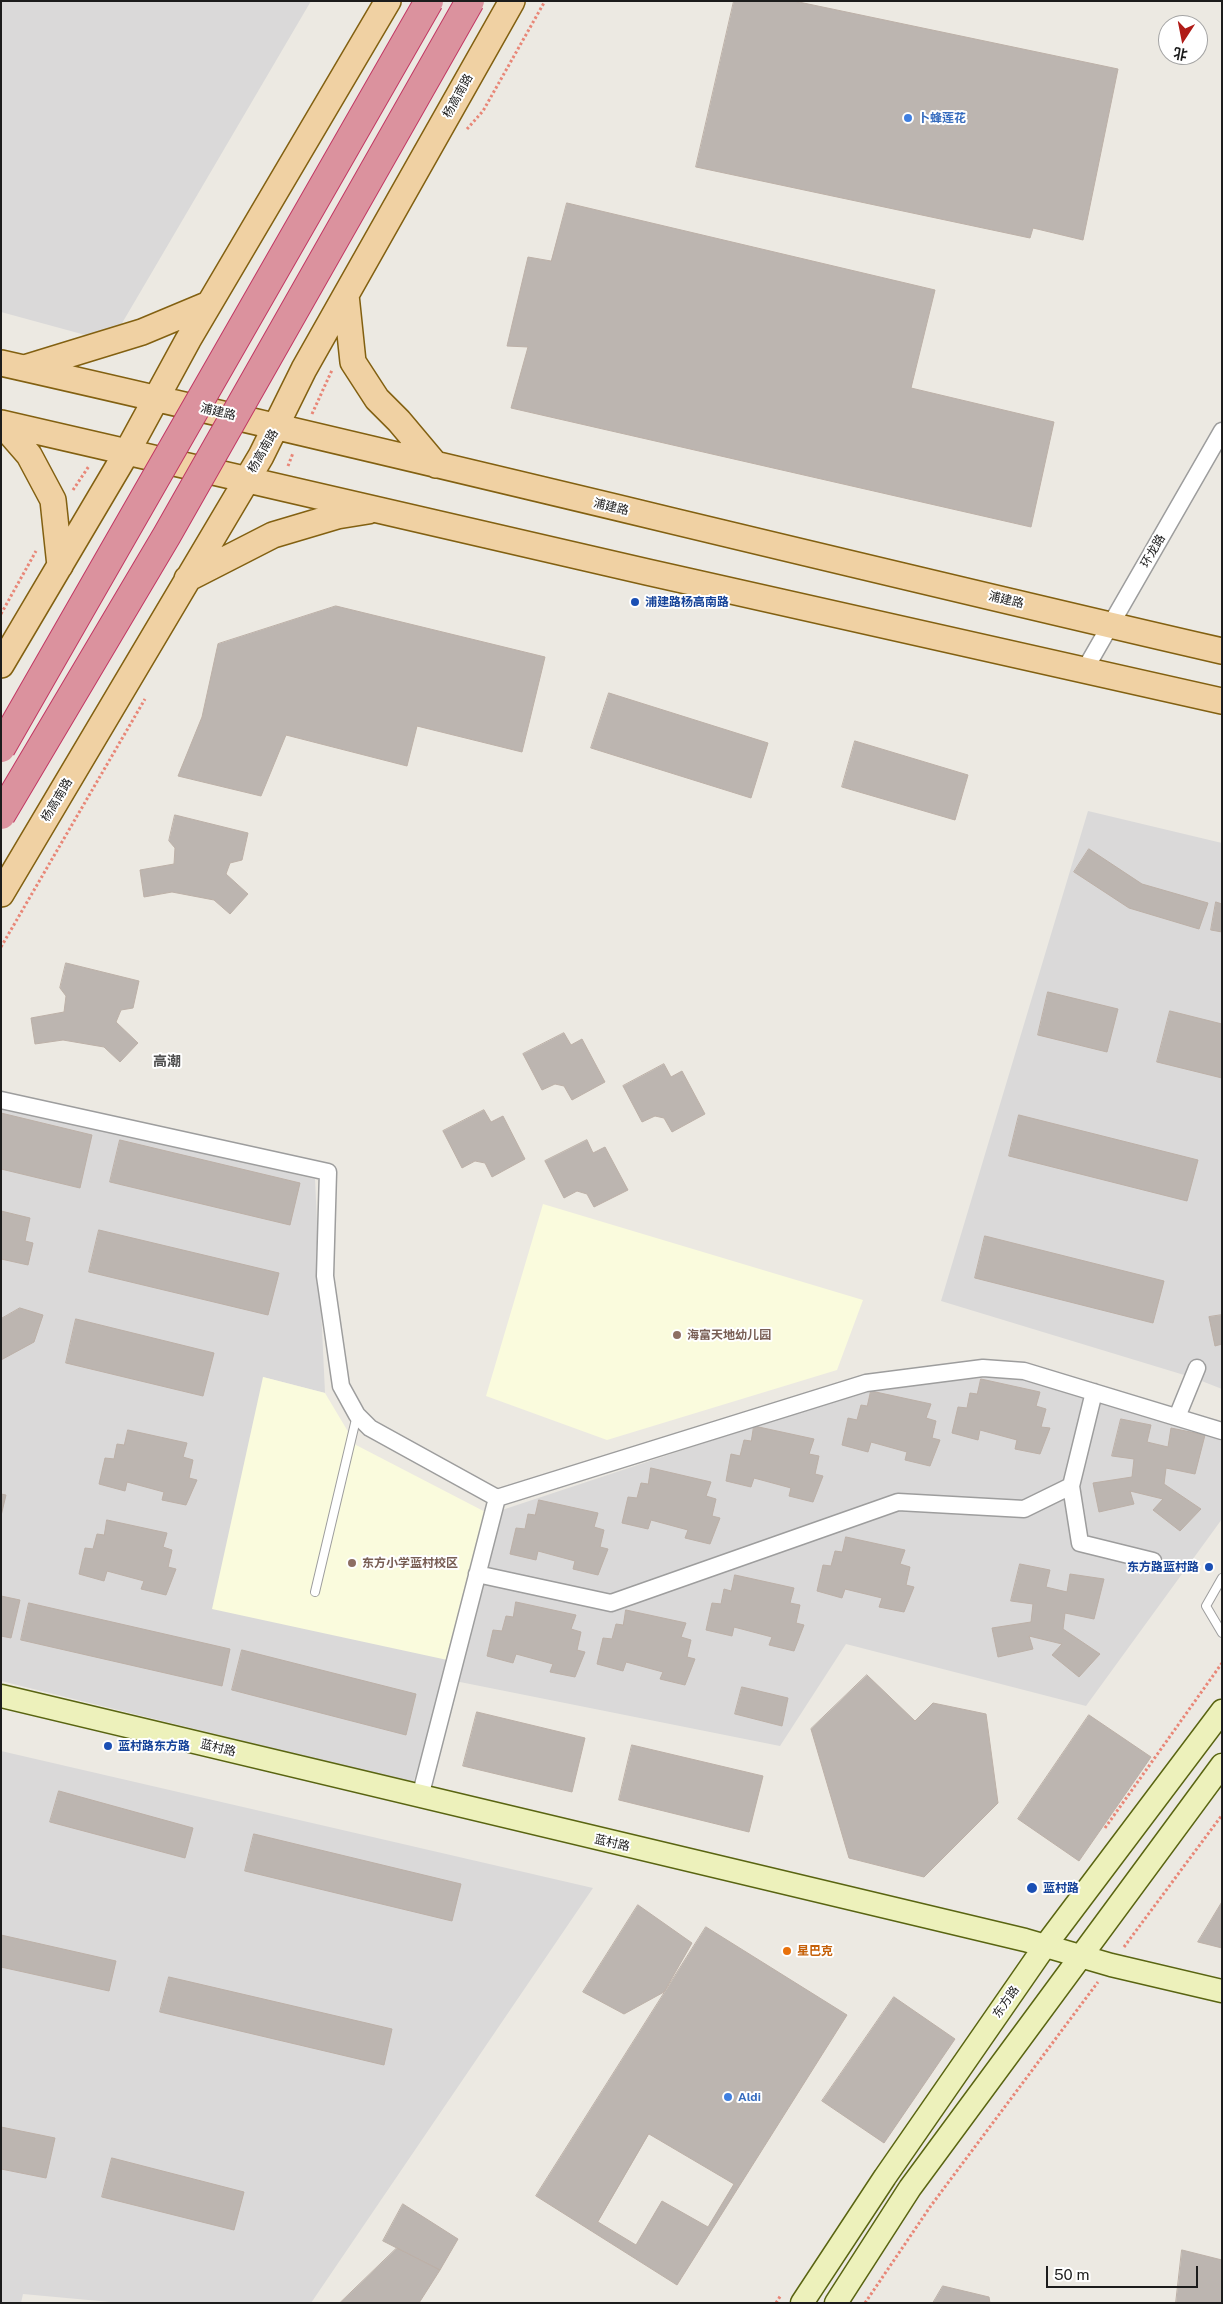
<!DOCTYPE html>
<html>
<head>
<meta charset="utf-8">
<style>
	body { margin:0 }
	#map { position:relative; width:1223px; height:2304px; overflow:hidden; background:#ece9e2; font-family:"Public Sans","Noto Sans SC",sans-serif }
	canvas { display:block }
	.frame { position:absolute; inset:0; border:2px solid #1c1c1c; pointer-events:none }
	.north { position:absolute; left:1158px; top:15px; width:50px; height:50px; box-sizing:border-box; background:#fff; border:1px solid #a4a4a4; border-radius:50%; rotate:191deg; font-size:14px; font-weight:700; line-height:20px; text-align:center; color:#1c1c1c }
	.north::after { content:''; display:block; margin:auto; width:18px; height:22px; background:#b01b17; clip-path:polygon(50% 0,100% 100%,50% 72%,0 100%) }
	.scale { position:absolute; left:1046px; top:2266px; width:152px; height:22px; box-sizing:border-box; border:2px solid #1c1c1c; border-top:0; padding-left:6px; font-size:15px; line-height:18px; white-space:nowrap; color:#1c1c1c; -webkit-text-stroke:4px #fff; paint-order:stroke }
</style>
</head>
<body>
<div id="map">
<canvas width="1223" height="2304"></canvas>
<div class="frame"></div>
<div class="north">北</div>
<div class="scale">50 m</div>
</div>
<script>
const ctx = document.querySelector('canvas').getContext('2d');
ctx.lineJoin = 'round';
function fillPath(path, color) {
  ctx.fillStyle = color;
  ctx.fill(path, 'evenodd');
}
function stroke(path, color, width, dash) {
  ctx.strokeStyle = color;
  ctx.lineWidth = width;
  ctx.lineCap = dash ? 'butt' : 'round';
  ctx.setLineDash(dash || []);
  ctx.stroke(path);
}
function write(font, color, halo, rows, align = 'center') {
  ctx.font = font + ' "Public Sans","Noto Sans SC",sans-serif';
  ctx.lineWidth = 4;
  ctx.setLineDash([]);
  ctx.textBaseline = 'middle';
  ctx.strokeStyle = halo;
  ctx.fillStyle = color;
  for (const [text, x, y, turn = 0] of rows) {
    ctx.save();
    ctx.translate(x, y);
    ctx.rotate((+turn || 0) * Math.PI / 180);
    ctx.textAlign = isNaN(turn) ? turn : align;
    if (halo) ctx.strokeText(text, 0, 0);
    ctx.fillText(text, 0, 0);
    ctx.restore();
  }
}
fillPath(new Path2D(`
	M1,1H311L111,342L1,312Z
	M1088,811L1222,843V1389L1194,1378L941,1301Z
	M1,1107L315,1179L325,1393L263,1377L452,1661L413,1783L1,1681Z
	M1023,1375L1210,1433L1222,1441V1519L1086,1706L846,1644L780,1746L455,1681L502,1510L876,1386Z
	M1,1751L593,1888L311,2303H121L23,2294L21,2303H1Z`), '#dad9d9');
fillPath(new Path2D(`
	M543,1204L863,1300L837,1370L607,1440L486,1396Z
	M263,1377L325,1393L356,1445L495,1517L452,1661L212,1609Z`), '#fafbdd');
const building = new Path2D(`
	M734,1H794L1118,69L1083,240L1033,228L1030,238L696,167Z
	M567,203L935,290L911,388L1054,422L1031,527L511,408L528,347L507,346L528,257L551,261Z
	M336,606L545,657L522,752L417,726L407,766L286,735L261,796L178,776L202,717L218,644Z
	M609,693L768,743L751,798L591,748Z
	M855,741L968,775L955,820L842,787Z
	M175,815L248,833L242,860L230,863L226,874L248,894L230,914L214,900L172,892L144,897L140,870L174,864L175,848L169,841Z
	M1089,849L1142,884L1208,903L1199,929L1129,908L1074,872Z
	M1216,902L1222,904V932L1211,930Z
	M66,963L139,981L133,1008L121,1010L116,1022L138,1043L120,1062L104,1047L63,1040L35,1044L31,1018L64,1012L66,996L60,988Z
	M1048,992L1118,1009L1107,1052L1038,1035Z
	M1170,1011L1222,1024V1078L1157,1062Z
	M564,1033L571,1045L582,1039L605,1082L572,1100L564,1086L555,1084L542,1090L523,1054Z
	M664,1064L671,1077L682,1071L705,1114L672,1132L664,1118L655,1116L642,1122L623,1086Z
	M484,1110L491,1122L503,1116L525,1159L492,1177L485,1163L475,1161L462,1168L443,1131Z
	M1,1113L92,1135L80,1188L1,1169Z
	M1019,1115L1198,1160L1187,1201L1009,1156Z
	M120,1140L300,1183L290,1225L110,1182Z
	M587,1140L593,1153L605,1147L628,1190L594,1207L587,1194L577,1191L564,1198L545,1161Z
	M1,1211L30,1218L25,1241L33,1243L28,1265L1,1259Z
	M99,1230L279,1273L268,1315L89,1272Z
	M985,1236L1164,1281L1153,1323L975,1278Z
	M20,1308L43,1315L34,1342L1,1360V1319Z
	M1222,1315V1344L1215,1346L1209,1317Z
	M76,1319L214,1353L203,1396L66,1363Z
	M981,1379L1040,1392L1036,1406L1046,1409L1041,1427L1050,1428L1040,1454L1015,1449L1017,1440L980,1430L978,1440L952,1433L958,1407L967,1408L970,1393L977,1394Z
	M871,1391L931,1404L926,1418L936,1421L932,1438L940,1440L930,1466L905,1460L907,1452L871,1442L868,1452L842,1445L848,1418L857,1420L861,1405L867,1406Z
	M1121,1419L1151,1425L1147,1442L1168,1447L1171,1428L1205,1435L1195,1474L1166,1468L1164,1484L1201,1509L1180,1531L1153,1510L1163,1499L1130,1491L1134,1504L1099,1512L1093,1483L1132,1477L1134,1459L1112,1456Z
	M754,1426L814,1439L809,1454L819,1456L815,1474L823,1476L813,1502L789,1496L791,1488L754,1478L751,1487L726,1481L731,1454L740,1456L744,1440L751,1441Z
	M128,1430L187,1443L183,1457L193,1460L189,1478L197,1480L186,1505L162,1500L164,1492L127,1482L125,1491L99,1484L105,1458L114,1459L117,1444L124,1445Z
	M651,1468L711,1482L706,1496L716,1499L712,1516L720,1518L710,1544L685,1538L688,1530L651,1520L648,1529L622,1523L628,1497L637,1498L641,1483L648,1484Z
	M1,1494L6,1495L1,1516Z
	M539,1500L598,1513L594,1527L604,1530L600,1547L608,1549L598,1575L573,1569L575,1561L538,1551L536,1560L510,1554L516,1528L525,1529L528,1514L535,1515Z
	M107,1520L167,1533L163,1547L172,1550L168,1567L176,1569L166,1595L141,1589L144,1581L107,1571L104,1581L79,1574L85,1548L93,1549L97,1534L104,1535Z
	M846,1537L905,1550L900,1564L910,1567L906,1585L914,1587L904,1612L879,1607L882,1598L845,1589L842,1598L817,1591L823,1565L831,1566L835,1551L842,1552Z
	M1020,1564L1050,1570L1046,1587L1067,1592L1070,1574L1104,1579L1094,1619L1065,1613L1063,1629L1100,1654L1079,1677L1052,1655L1062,1644L1029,1636L1033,1649L998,1657L992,1628L1031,1622L1033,1604L1011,1601Z
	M735,1575L794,1588L790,1603L800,1605L796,1623L804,1625L794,1651L769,1645L772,1637L734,1627L732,1636L706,1630L712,1603L721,1604L724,1589L731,1591Z
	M1,1596L20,1600L11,1638L1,1636Z
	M516,1602L576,1615L571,1629L581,1632L577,1650L585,1652L575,1677L550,1672L553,1664L516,1654L513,1663L487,1656L493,1630L502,1631L506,1616L513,1617Z
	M29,1603L230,1649L222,1686L21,1640Z
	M626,1610L686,1623L681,1637L691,1640L687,1657L695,1659L685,1685L660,1679L663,1672L626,1662L623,1671L597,1664L603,1638L612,1639L616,1624L623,1625Z
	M242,1650L416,1694L406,1735L232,1690Z
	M867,1675L915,1721L933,1703L986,1714L998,1803L924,1877L849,1858L811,1729Z
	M742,1687L788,1698L782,1726L735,1714Z
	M477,1712L585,1738L572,1792L463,1766Z
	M1089,1715L1151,1757L1079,1861L1018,1819Z
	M632,1745L763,1776L749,1832L619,1800Z
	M59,1791L193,1828L185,1858L50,1822Z
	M254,1834L461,1884L452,1921L245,1871Z
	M1222,1902V1948L1198,1942Z
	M638,1905L692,1943L664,1992L624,2014L583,1992Z
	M706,1927L847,2015L677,2285L536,2196Z
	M1,1935L116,1961L109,1991L1,1967Z
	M169,1977L392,2029L384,2065L160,2012Z
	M894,1997L955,2039L884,2143L822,2101Z
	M1,2127L55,2138L46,2178L1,2169Z
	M649,2134L734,2184L708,2227L662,2201L636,2245L598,2222Z
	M112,2158L244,2192L234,2230L102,2197Z
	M403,2204L458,2239L440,2270L383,2241Z
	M397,2248L440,2270L419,2303H340Z
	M1182,2250L1222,2260V2303H1176Z
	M943,2286L989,2297L990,2303H933Z`);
fillPath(building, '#bcb5b0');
stroke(building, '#bcb0a7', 1);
const lane = new Path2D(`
	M1222,1578L1206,1606L1222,1633
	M315,1592L357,1415`);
const street = new Path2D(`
	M1084,671L1222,431
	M1,1100L328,1172L325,1276L341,1386L357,1415L370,1428L497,1498L866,1383L983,1368L1024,1371L1222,1431
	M1177,1417L1197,1368
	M1071,1486L1080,1543L1153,1561
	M477,1574L611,1603L898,1502L1024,1509L1071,1486L1094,1392
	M420,1797L497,1498`);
const secondary = new Path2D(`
	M1,1696L1025,1940L1111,1965L1222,1991
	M802,2303L885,2177L1045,1946L1222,1711
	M836,2303L910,2188L1222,1765`);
const primary = new Path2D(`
	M346,295L353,362L377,399L399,421L436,465
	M1,363C409,455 814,557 1222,651
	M28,367L142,332L209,304
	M1,423L647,572L1222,701
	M1,423L29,455L53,500L60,566
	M187,579L273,535L337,516L368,511
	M1,665L127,452L188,340L388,1
	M1,894L261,456L304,369L512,1`);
stroke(lane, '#9d9d9d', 10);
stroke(street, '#9d9d9d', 19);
stroke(secondary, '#596411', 25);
stroke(primary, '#826011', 28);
stroke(new Path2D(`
	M467,129L483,111L545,1
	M312,414L332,370
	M288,466L293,453
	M73,490L89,466
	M1,614L36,551
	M1,947L145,699
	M1105,1828L1222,1663
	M1124,1947L1222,1815
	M776,2303L781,2295
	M865,2303L930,2207L1098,1982`), '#e88677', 3, [2.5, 2.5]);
stroke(lane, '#fff', 8);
stroke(street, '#fff', 16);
stroke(secondary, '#edf1bb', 22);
stroke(primary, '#f0d1a3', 25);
const highwayBridge = new Path2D(`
	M1,748L429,1
	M1,815L167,535L470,1`);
stroke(highwayBridge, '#c13863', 30, []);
stroke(highwayBridge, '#db929e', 28);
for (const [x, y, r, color] of [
	[908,118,5,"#3f7fe0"],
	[635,602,5,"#1a4fb4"],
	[677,1335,5,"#8d6e63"],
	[352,1563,5,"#8d6e63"],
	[1209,1567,5,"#1a4fb4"],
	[108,1746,5,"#1a4fb4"],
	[1032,1888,6,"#1a4fb4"],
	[787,1951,5,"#e8710a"],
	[728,2097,5,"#3f7fe0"]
]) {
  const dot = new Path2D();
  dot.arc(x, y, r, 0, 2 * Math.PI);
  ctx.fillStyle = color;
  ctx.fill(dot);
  stroke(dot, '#fff', 2);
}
write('12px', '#1c1c1c', '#fff', [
	["杨高南路",458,96,-61],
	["浦建路",218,412,13],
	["杨高南路",263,451,-60],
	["浦建路",611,507,13],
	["环龙路",1153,551,-60],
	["浦建路",1006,600,13],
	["杨高南路",57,800,-59],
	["蓝村路",218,1748,14],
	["蓝村路",612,1843,13],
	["东方路",1006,2002,-55]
]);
write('bold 12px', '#366cbe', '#fff', [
	["卜蜂莲花",918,118],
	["Aldi",738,2097]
], 'left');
write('bold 12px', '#164399', '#fff', [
	["浦建路杨高南路",645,602],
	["东方路蓝村路",1199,1567,"right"],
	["蓝村路东方路",118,1746],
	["蓝村路",1043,1888]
], 'left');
write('bold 12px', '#785e54', '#fff', [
	["海富天地幼儿园",687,1335],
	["东方小学蓝村校区",362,1563]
], 'left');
write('bold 12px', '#c56008', '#fff', [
	["星巴克",797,1951]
], 'left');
write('bold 14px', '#4f4f4f', '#fff', [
	["高潮",167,1062]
]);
</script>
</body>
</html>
